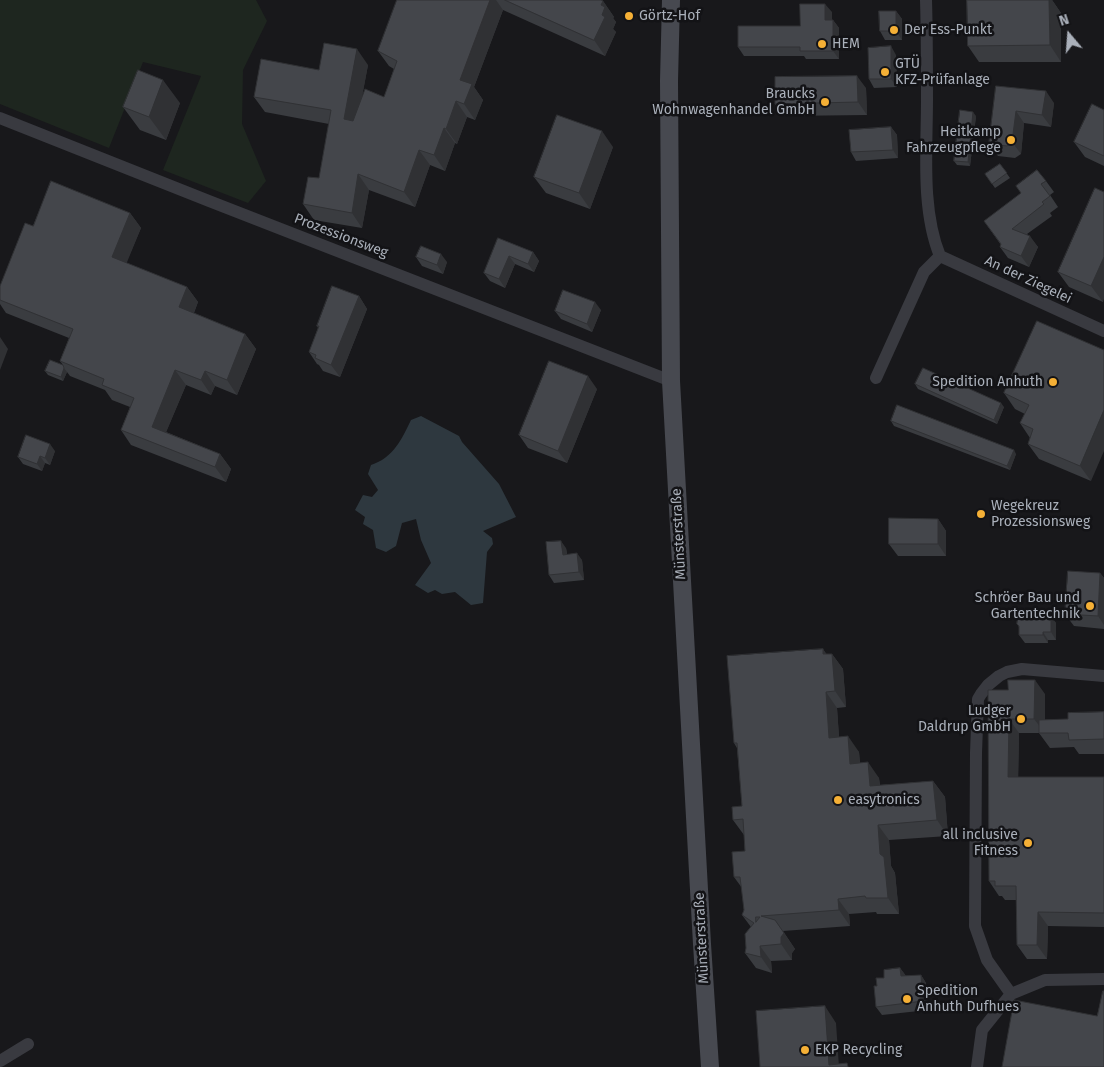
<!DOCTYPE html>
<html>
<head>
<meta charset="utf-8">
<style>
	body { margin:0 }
	#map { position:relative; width:1104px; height:1067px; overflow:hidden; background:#18181b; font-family:"Fira Sans",sans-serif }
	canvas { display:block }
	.north { position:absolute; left:1044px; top:10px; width:50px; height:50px; -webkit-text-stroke:4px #131316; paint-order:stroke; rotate:342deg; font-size:14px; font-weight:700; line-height:20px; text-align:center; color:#aab0ba }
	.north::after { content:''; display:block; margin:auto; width:18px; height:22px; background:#aab0ba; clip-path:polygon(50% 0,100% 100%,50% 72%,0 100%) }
</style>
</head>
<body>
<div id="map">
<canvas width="1104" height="1067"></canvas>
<div class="north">N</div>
</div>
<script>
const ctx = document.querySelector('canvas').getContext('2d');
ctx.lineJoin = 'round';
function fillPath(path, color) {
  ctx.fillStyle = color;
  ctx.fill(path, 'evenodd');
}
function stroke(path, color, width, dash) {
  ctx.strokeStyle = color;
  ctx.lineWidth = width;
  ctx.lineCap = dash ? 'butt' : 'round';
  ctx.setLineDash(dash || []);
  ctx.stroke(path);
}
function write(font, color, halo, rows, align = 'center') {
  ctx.font = font + ' "Fira Sans",sans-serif';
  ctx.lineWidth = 5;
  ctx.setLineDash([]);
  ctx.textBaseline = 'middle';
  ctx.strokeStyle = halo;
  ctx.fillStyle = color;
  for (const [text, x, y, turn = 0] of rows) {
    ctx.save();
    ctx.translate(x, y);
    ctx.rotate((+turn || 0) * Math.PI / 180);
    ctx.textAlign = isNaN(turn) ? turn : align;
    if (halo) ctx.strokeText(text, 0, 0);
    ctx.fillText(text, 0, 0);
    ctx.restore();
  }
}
fillPath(new Path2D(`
	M0,0H256L267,21L243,70L242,124L266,181L248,203L163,170L201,76L143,62L109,148L0,104Z`), '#1e261f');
fillPath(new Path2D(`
	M421,416L459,436L462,442L499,484L516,517L483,531L492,538L493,544L487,552L483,603L471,605L455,592L442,594L435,590L428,593L415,585L431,563L421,540L416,519L402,523L396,546L386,552L376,548L373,530L363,524L365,517L355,510L363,495L372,497L378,490L368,474L371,465C393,458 402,439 411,420Z`), '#2e383f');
stroke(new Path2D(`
	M926,0C927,33 927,67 927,100C927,149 921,210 940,256L1104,331
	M0,118L209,201L671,381
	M876,378L924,272L940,256
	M1011,994L987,960L975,926L976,753L978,699L981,694L988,685L999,676L1007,672L1022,669L1104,676
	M0,1061L28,1044
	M977,1067L982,1030L1011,994L1045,980L1104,979`), '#393a40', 12);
stroke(new Path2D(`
	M671,0L669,81L671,381L702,944L710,1067`), '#474950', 18);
fillPath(new Path2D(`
	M397,0H601L603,1L614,17L613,18L616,22L613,29L616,32L605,56L503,10L474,87L483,100L475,120L467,117L457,144L455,143L445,171L430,165L415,207L369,190L362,228L314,220L303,204L319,178L329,124L265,112L254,97L319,70L368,65L362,96L384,97L394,69L389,66L378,51Z
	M1049,0H1052L1061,13V62H979L968,46Z
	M896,11L902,19V40H885L880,31Z
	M832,12V20H833L839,28V59H806L804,56H744L738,47L800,26Z
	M896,55L897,87L874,88L869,79Z
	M996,86L1054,103L1051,127L1024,123L1021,154L1015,158L998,156L989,144Z
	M866,88L867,115L784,116L775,104Z
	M180,103L166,140L140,130L123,107Z
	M1104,110V166L1085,157L1074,142Z
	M976,116L970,166L957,165L954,161Z
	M891,127L897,135L898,158L856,161L851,152Z
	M613,147L590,209L546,193L534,177Z
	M1000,164L1010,178L995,188L985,174Z
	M1046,181L1054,192L1050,195L1058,207L1050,213L1052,216L1027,234L1038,247L1029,267L1008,258L1000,247L1001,245L984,221Z
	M1104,192L1103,302L1069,287L1058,272Z
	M130,213L141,228L126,263L187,287L198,302L194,313L245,334L256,349L237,395L215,386L211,395L186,385L166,432L220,454L231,469L226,482L131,445L121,430L130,407L112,400L105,390L70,376L67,372L63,381L48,375L45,371L63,365L60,361L69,338L6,313L0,304V286L33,226Z
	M498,238L533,252L539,261L534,272L515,264L505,288L490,281L484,273Z
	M416,257L447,262L443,274L422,266Z
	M359,296L367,309L340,377L323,371L319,365L317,364L309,352L318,328L317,326Z
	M601,310L592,332L561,319L555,311Z
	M1037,321L1091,481L1039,459L1028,444L1030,438L1020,423L1025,414L1015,409L1004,393Z
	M915,384L1004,407L997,424L918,389Z
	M597,389L567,463L528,448L519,435Z
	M891,421L1016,454L1010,470L894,426Z
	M55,451L50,465L45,463L42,471L23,464L18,457Z
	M938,519L946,531V556H898L889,544Z
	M566,548L567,554L582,560L584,580L554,583L549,575Z
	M1100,573L1104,578V629L1074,626L1065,614Z
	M1047,615L1056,623V640H1048V643H1025L1019,635V627L1017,624Z
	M823,649L826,654H832L843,669L846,707L837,708L839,737L859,752L860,763L879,778L880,785L933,781L945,797L948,836L889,840L891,866L895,873L899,914H877L876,912L849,914L850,926L783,931L795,949L792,953V960L771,961L772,973L756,968L745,953L751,927L742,915L744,910L742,888L734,877L745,851L744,835L733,820L742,806L737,748L734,743Z
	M988,690L1045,694V720L1068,719L1104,712V754H1079L1074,747L1050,748L1039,733H1019L1018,777H1104V927L1048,926L1047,959H1027L1017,945L1016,900H1005L1002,896H999L989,881Z
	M900,968L906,976L921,975L926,983L928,1010L882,1015L876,1007L877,986L884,978Z`), '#3a3c40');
fillPath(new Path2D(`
	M490,0H496L503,10L474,87L483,100L475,120L464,104L460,80Z
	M1049,0H1052L1061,13V62L1050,45Z
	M603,1L614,17L613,18L616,22L613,29L616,32L605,56L594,40L601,5Z
	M825,4L832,12V28L825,20Z
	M896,11L902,19V40L896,31Z
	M833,20L839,28V59L833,51Z
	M891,46L896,55L897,87L891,79Z
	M357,49L368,65L355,135L344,119Z
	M857,76L866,88L867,115L858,102Z
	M163,80L180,103L166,140L149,117Z
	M1046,91L1054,103L1051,127L1042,115Z
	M456,101L467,117L457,144L446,129Z
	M1016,111L1024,123L1021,154L1012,142Z
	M973,112L976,116L970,166L968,162Z
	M891,127L897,135L898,158L893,150Z
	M444,128L455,143L445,171L434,155Z
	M602,131L613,147L590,209L579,193Z
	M419,150L430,165L415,207L404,192Z
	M358,174L369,190L362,228L352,213Z
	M130,213L141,228L123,272L112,257Z
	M1030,236L1038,247L1029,267L1021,256Z
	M533,252L539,261L534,272L528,264Z
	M441,254L447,262L443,274L437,265Z
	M509,256L515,264L505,288L499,279Z
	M1104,257V299L1103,302L1091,286Z
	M187,287L198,302L190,322L179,307Z
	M359,296L367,309L340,377L331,365Z
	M595,302L601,310L592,332L587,324Z
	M245,334L256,349L237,395L227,380Z
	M0,337L8,349L0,370Z
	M64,368L67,372L63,381L61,377Z
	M175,370L186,385L162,442L152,427Z
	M205,371L215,386L211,395L201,380Z
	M588,376L597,389L567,463L558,451Z
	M1001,403L1004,407L997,424L994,420Z
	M1104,410V451L1091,481L1080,466Z
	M50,444L55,451L50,465L45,458Z
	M1014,450L1016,454L1010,470L1007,466Z
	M220,454L231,469L226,482L215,467Z
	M40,456L45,463L42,471L37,464Z
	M938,519L946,531V556L938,544Z
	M561,541L566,548L568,562L563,555Z
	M577,553L582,560L584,580L579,572Z
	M1100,573L1104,578V625L1098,616Z
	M1043,609L1048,617L1043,615Z
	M1051,615L1056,623V640L1051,632Z
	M1043,632L1048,640V643L1043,635Z
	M823,649L833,663L832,654L843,669L846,707L835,691L823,654Z
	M1035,680L1045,694V733L1034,719Z
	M826,692L837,708L840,753L829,738Z
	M1009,719L1019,733L1018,791L1008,777Z
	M848,736L859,752L861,780L850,764Z
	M868,762L879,778L881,802L870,786Z
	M933,781L945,797L948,836L937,820Z
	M878,825L889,840L891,866L895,873L899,914L888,898L880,854Z
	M838,899L849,914L850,926L839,910Z
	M1038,912L1048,926L1047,959L1037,945Z
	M775,920L795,949L792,953V960L781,944Z
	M760,946L771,961L772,973L761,957Z
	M900,968L906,976H901Z
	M921,975L926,983L928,1010L923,1001Z
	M825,1006L836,1023L839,1067L829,1065Z`), '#303134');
const building = new Path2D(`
	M397,0H490L460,80L472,84L464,104L456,101L446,129L444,128L434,155L419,150L404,192L358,174L352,213L303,204L308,177L319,178L331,110L254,97L261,59L319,70L324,43L357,49L344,119L353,121L365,89L384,97L397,61L378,51Z
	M505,0H601L603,1L601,5L605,7L602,15L605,17L594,40Z
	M967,0H1049L1050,45L968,46Z
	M800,4H825V20H833V51H800V47H738V26H800Z
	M879,11H896V31H880Z
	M891,46V79H869L868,48Z
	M138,70L163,80L149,117L123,107Z
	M857,76L858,102L775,104V77Z
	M996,86L1046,91L1042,115L1016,111L1012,142L1007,146L989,144Z
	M1092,104L1104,110V156L1074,142Z
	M960,110L973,112L968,162L954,161Z
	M557,115L602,131L579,193L534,177Z
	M891,127L893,150L851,152L849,130Z
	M1000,164L1007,173L992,184L985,174Z
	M1037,170L1046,181L1041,184L1050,196L1042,202L1044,204L1012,229L1030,236L1021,256L1000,247L1001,244L984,221L1021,193L1016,186Z
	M51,181L130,213L112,257L187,287L179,307L245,334L227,380L205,371L201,380L175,370L152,427L220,454L215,467L121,430L134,398L102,385L104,379L60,361L73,329L0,300V286L25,223L33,226Z
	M1095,188L1104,192V257L1091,286L1058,272Z
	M498,238L533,252L528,264L509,256L499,279L484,273Z
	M421,246L441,254L437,265L416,257Z
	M332,286L359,296L331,365L315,358L316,355L309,352L319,326H317Z
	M563,290L595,302L587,324L555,311Z
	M1037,321L1104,350V410L1080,466L1028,444L1033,429L1020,423L1029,405L1004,393Z
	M50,360L63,365L64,368L61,377L45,371Z
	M549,361L588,376L558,451L519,435Z
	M923,368L1001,403L994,420L915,384Z
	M897,405L1014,450L1007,466L891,421Z
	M26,435L50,444L45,458L40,456L37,464L18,457Z
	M889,518L938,519V544H889Z
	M561,541L563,555L577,553L579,572L549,575L546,542Z
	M1068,571L1100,573L1098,616L1065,614Z
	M1019,609H1043V615H1051V632H1043V635H1019V626L1017,624Z
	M823,649V654H832L835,691L826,692L829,738L848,736L850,764L868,762L870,786L933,781L937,820L878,825L880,854L884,857L888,898H866L865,896L838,899L839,910L761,916L775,920L784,933L781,937V944L760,946L761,957L745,953L746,948L745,934L754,923L742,915L744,910L740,877H734L732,852L745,851L743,819L733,820L732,807L742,806L737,743H734L727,656ZM756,917H760L756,922Z
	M1008,680H1035L1034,719H1009L1008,777H1104V913L1038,912L1037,945H1017L1016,886H995V881H989L988,690H1008Z
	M1104,712V739L1069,740L1068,733H1039V720L1068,719V713Z
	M900,968L901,976L921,975L923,1001L876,1007L874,986H877L876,978H884V970Z
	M1103,991H1104V1067H1002L1014,1000L1097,1016Z
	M825,1006L829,1065L847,1063L848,1067H760L756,1011Z`);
fillPath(building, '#44464b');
stroke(building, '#303134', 1);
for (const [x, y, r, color] of [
	[629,16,5,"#f5b036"],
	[894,30,5,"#f5b036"],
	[822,44,5,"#f5b036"],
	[885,72,5,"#f5b036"],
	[825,102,5,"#f5b036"],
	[1011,140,5,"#f5b036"],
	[1053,382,5,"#f5b036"],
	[981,514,5,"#f5b036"],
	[1090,606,5,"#f5b036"],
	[1021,719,5,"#f5b036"],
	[838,800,5,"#f5b036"],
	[1028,843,5,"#f5b036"],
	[907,999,5,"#f5b036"],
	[805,1050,5,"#f5b036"]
]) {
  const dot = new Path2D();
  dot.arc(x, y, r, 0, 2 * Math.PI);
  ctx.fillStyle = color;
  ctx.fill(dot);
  stroke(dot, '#131316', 2);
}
write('14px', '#aab0ba', '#131316', [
	["Görtz-Hof",639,16],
	["Der Ess-Punkt",904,30],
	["HEM",832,44],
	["GTÜ",895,64],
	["KFZ-Prüfanlage",895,80],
	["Braucks",815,94,"right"],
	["Wohnwagenhandel GmbH",815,110,"right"],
	["Heitkamp",1001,132,"right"],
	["Fahrzeugpflege",1001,148,"right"],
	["Spedition Anhuth",1043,382,"right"],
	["Wegekreuz",991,506],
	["Prozessionsweg",991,522],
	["Schröer Bau und",1080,598,"right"],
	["Gartentechnik",1080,614,"right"],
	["Ludger",1011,711,"right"],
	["Daldrup GmbH",1011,727,"right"],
	["easytronics",848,800],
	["all inclusive",1018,835,"right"],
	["Fitness",1018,851,"right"],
	["Spedition",917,991],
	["Anhuth Dufhues",917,1007],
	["EKP Recycling",815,1050]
], 'left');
write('14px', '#aab0ba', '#131316', [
	["Prozessionsweg",341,236,21],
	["An der Ziegelei",1028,280,25],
	["Münsterstraße",679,534,-93],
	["Münsterstraße",702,938,-93]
]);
</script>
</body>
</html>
